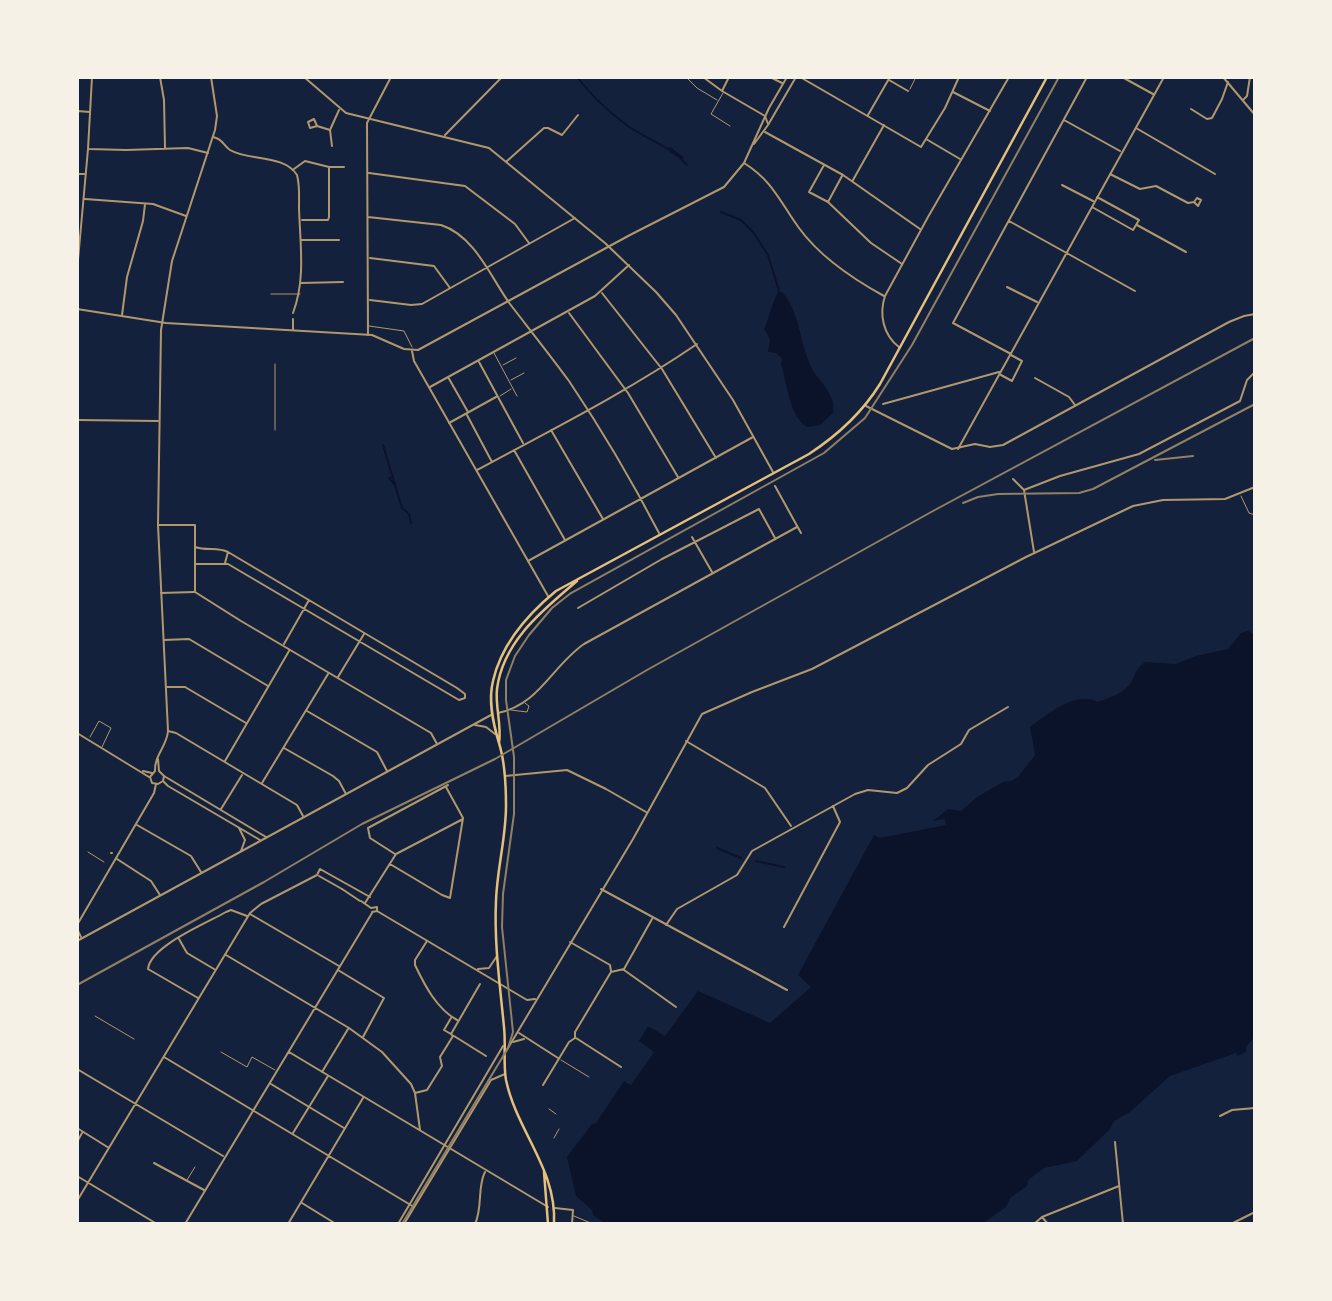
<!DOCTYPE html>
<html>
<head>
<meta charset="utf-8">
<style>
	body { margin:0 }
	#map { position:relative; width:1332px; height:1301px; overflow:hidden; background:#14213d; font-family:Quicksand,sans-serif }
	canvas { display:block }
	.frame { position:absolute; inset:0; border:79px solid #f6f1e7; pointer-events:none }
</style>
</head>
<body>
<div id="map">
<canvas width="1332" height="1301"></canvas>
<div class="frame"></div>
</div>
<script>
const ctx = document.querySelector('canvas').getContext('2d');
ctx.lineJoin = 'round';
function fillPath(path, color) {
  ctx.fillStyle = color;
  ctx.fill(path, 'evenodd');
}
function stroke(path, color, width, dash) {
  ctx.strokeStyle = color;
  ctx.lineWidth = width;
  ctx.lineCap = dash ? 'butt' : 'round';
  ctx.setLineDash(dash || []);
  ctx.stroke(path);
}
fillPath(new Path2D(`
	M778,292H782C804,317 798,353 819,379C827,389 836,400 833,413L820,425L807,427C789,416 787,383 781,364L782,359L776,353L768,352L770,339L764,329C770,316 771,305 778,292Z
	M1248,631L1255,635V1036L1246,1047V1052L1237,1056L1236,1053L1170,1076L1130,1112L1114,1121L1110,1129L1077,1161L1044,1168L1028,1180L1027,1186L1010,1198L1006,1207L982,1224H607L593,1215L592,1210L576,1196L567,1157L592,1124L596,1123L624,1081L631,1085L654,1052L639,1041L648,1026L665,1036L698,991L770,1023L811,987L798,975L874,835L880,838L946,825L945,819L933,821L948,809L961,811L977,797L1003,782L1011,781L1018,777L1035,755L1030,727C1046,715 1077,690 1097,702C1110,698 1125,693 1132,681C1137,671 1135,670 1145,662L1176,664L1196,656L1228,649L1241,633Z`), '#0b132b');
stroke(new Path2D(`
	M577,77C591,95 610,113 628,126C648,140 670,146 687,165
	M670,148L683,158
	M721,212L741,220L753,232L768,255L780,294
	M383,445L402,508L409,514L411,523
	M393,477L389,478L394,484
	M717,848L741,858
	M756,861L784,867`), '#0b132b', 2);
stroke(new Path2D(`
	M686,77L697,88L717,100
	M910,89L916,77
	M723,93L711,114L730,126
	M271,294H300
	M369,326L404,331L412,347
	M494,353L517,396
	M503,365L516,358
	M511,380L524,373
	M500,396L511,389
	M1241,496L1249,513L1255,515
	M511,710L527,712L529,706L525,703
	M90,737L99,721L111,728L102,747
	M221,1052L247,1067L252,1057L275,1070
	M561,1060L589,1077
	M187,1180L195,1167
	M574,1216L593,1224`), '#b1986c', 1);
stroke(new Path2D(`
	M275,430V364
	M88,852L104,862
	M95,1016L134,1039
	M549,1109L556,1114
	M554,1138L559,1129`), '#b1986c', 1);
stroke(new Path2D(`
	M160,77L164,100L165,148
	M304,77L346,113L489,148L605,243L656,292L676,315L733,400L773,472
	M703,77L722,91L765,116L768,124
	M770,77L782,83
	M800,77L921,147L945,108L959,77
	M1122,77L1153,94
	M1223,77L1255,115
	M889,80L908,91
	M722,91L729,77
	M953,92L990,111
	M1244,99L1247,96L1250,77
	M1191,109L1207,119L1212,118L1222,99L1228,82
	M77,111L90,112
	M868,115L890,77
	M1064,120L1120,151
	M317,126L314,119L308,122L310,128L317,126L330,130
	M1136,128L1215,174
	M765,132L843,175L920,229
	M445,135L502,77
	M213,137C223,139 223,145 230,150C248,161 284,154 297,175C300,186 299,197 299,208C300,243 306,279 293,313
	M926,139L960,159
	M332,146L330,130L339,110
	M89,149L126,150L188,148L208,153
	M507,161L544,128H548L562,135L578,115
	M744,163C773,181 780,202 799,228C820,257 853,279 884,296
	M824,165L809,192L828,202L842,176
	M330,167H344
	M294,169L305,161L329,167V217L328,220H302
	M369,173L465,186L515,224L529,243
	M77,174H86
	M1110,174L1140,189L1156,186L1188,203L1194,202L1198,206L1201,200L1197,198L1194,202
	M853,180L884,125
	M1062,185L1093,201
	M85,199L153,204L186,216
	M828,202L871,243L902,264
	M1092,207L1133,230L1139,220L1097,197
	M368,217L441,225C475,236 491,278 510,304C530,330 550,355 569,381C602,430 632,481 659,533
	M1009,221L1135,291
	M1137,225L1186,252
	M302,240H339
	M370,258L434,266L450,288
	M77,271L88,149L92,77
	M301,283L343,282
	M1007,287L1037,302
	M602,293L662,369L716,458
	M370,300L411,305L422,304L575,218
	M569,313L628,393L678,477
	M122,315L127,277L143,221L145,204
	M293,330V319
	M368,335L367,123L391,77
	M899,347C883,335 879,314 885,296L928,217L1009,77
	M1011,354L953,323L1087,77
	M479,362L523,443
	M1001,375L1012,381L1022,361L1011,355
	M448,377L468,412
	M1035,378L1069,397L1075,405
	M430,387L595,296L629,265
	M883,404L999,372
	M467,415L492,462
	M77,420L158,421
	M449,423L496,397
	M551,430L603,519
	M958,449L1164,77
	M514,450L565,540
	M477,470C551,430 627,392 697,344
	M1013,479L1024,490L1034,552
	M775,486L801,533
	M1024,490L1060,476L1139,454L1240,401L1247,380L1255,372
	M158,525H195V591
	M692,537L712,572
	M195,547C206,551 218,547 228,552L457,688L465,694V698L459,700L228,564H195
	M528,561L753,437
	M225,563L228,552
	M195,592L241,621L431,733L437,744
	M161,593L194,592
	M578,608L662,559L759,509L775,538
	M164,640L189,639L268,686
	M284,644L309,600
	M338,677L364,634
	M167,687H185L246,723
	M307,711L377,752L387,771
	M498,713C539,705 552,666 584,644L797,527
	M168,731L176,733L297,805L303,816
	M77,733L149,777
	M686,741L765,788L791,826
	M284,748L333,776L339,781L346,794
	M225,761L289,651
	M143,771L152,773
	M164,776L266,837
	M262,783L328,674
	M221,809L242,775
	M137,825L191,856L201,872
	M111,853H112
	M395,854L370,838L368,828L448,785
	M117,859L151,881L160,895
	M390,864L442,895L450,898L463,818L446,787
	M342,889L360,901
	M601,889L787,990
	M365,903L396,854L463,819
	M250,914L339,966
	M77,925L154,793L156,784
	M666,925L677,909L737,875L752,851L855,794L868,790L897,793L907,788L928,765L961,744L969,730L1008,707
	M784,927L840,822L833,806
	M77,929L81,937
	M179,939L187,953L214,969
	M427,941L415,960V965C425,986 437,1009 457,1020
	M570,942L610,965L611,971
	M226,955L349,1028L382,1052L411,1084L415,1093L420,1130
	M338,970L384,998L363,1037
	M624,970L676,1007
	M198,998L148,969C150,946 207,923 226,912L231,910L247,916
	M519,1033L558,1058
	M451,1034L444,1030L451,1018
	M454,1036L486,1056
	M576,1038L621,1067
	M513,1042L524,1039
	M289,1052L548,1207
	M164,1057L414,1207
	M77,1069L223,1156
	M322,1072L348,1029
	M271,1084L344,1128
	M543,1085L569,1042L575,1038V1032L611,972L624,969L652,919
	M415,1093L427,1090L442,1066L440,1057L453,1036L451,1034L480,984
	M1220,1116L1232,1110L1255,1108
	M77,1128L109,1148
	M293,1133L328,1076
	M77,1142L82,1133
	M1115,1142L1123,1224
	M154,1163L204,1190
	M77,1176L157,1224
	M77,1201L250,913L261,904L317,875L320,869L370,897
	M302,1203L336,1224
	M555,1208L573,1210L572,1224
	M1042,1217L1048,1224
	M185,1224L372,913
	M288,1224L363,1098
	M475,1224C483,1207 477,1187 485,1172
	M1034,1224L1042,1217L1119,1186`), '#b1986c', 2);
stroke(new Path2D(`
	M754,144L768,125L796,77
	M77,309L166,323L372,335L404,349L418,350L630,235L724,187L744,163L769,108L787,77
	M412,351L414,361L548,596
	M866,406L952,449L975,444L990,447L1003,445L1229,322L1244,316L1255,314
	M475,725L486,727L495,734
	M158,759L159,771L164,776L163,781L168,786L260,840
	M155,771C154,756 167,746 168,731L158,525L161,330L172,261L215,130L217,116L211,77
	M155,771L150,777L152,783L158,784L163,781
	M505,776L567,770L606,789L646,812
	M239,828L245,840L241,851
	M319,876L342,889
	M361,901L371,908L377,907V911L372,912
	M377,911L527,1000L535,999
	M77,941L491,715
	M478,969L489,968L497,956
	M505,1053L633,839L702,714L752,692L812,669L1026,557L1133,506L1163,500L1225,499L1255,487
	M398,1224L503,1046
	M404,1224L491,1080L505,1074
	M1231,1224L1255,1212`), '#b1986c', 2);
stroke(new Path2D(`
	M499,743C502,725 495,707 497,689C503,641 543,610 577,581
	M544,1172L548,1224
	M554,1224C557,1169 517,1132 506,1080C503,1063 506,1045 504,1027C500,985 494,943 496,901C497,869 506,838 506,806C506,786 505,762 499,743C493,723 488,701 493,681C501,645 528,614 556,591L809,454C838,435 862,413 880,384L1047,77`), '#e5c07b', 2.5);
stroke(new Path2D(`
	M402,1224L508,1048L513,1032L502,927L503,894L514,814V757L506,700V680L515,656L529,635L552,608L571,593L824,453L865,418L912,345L1059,77`), '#918062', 2);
stroke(new Path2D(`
	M1155,460L1193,456
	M963,503L978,497L998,494L1079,493L1093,489L1255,404
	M77,985L264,882L362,824L495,759L647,670L933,511L1255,338`), '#918062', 2);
</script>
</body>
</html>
